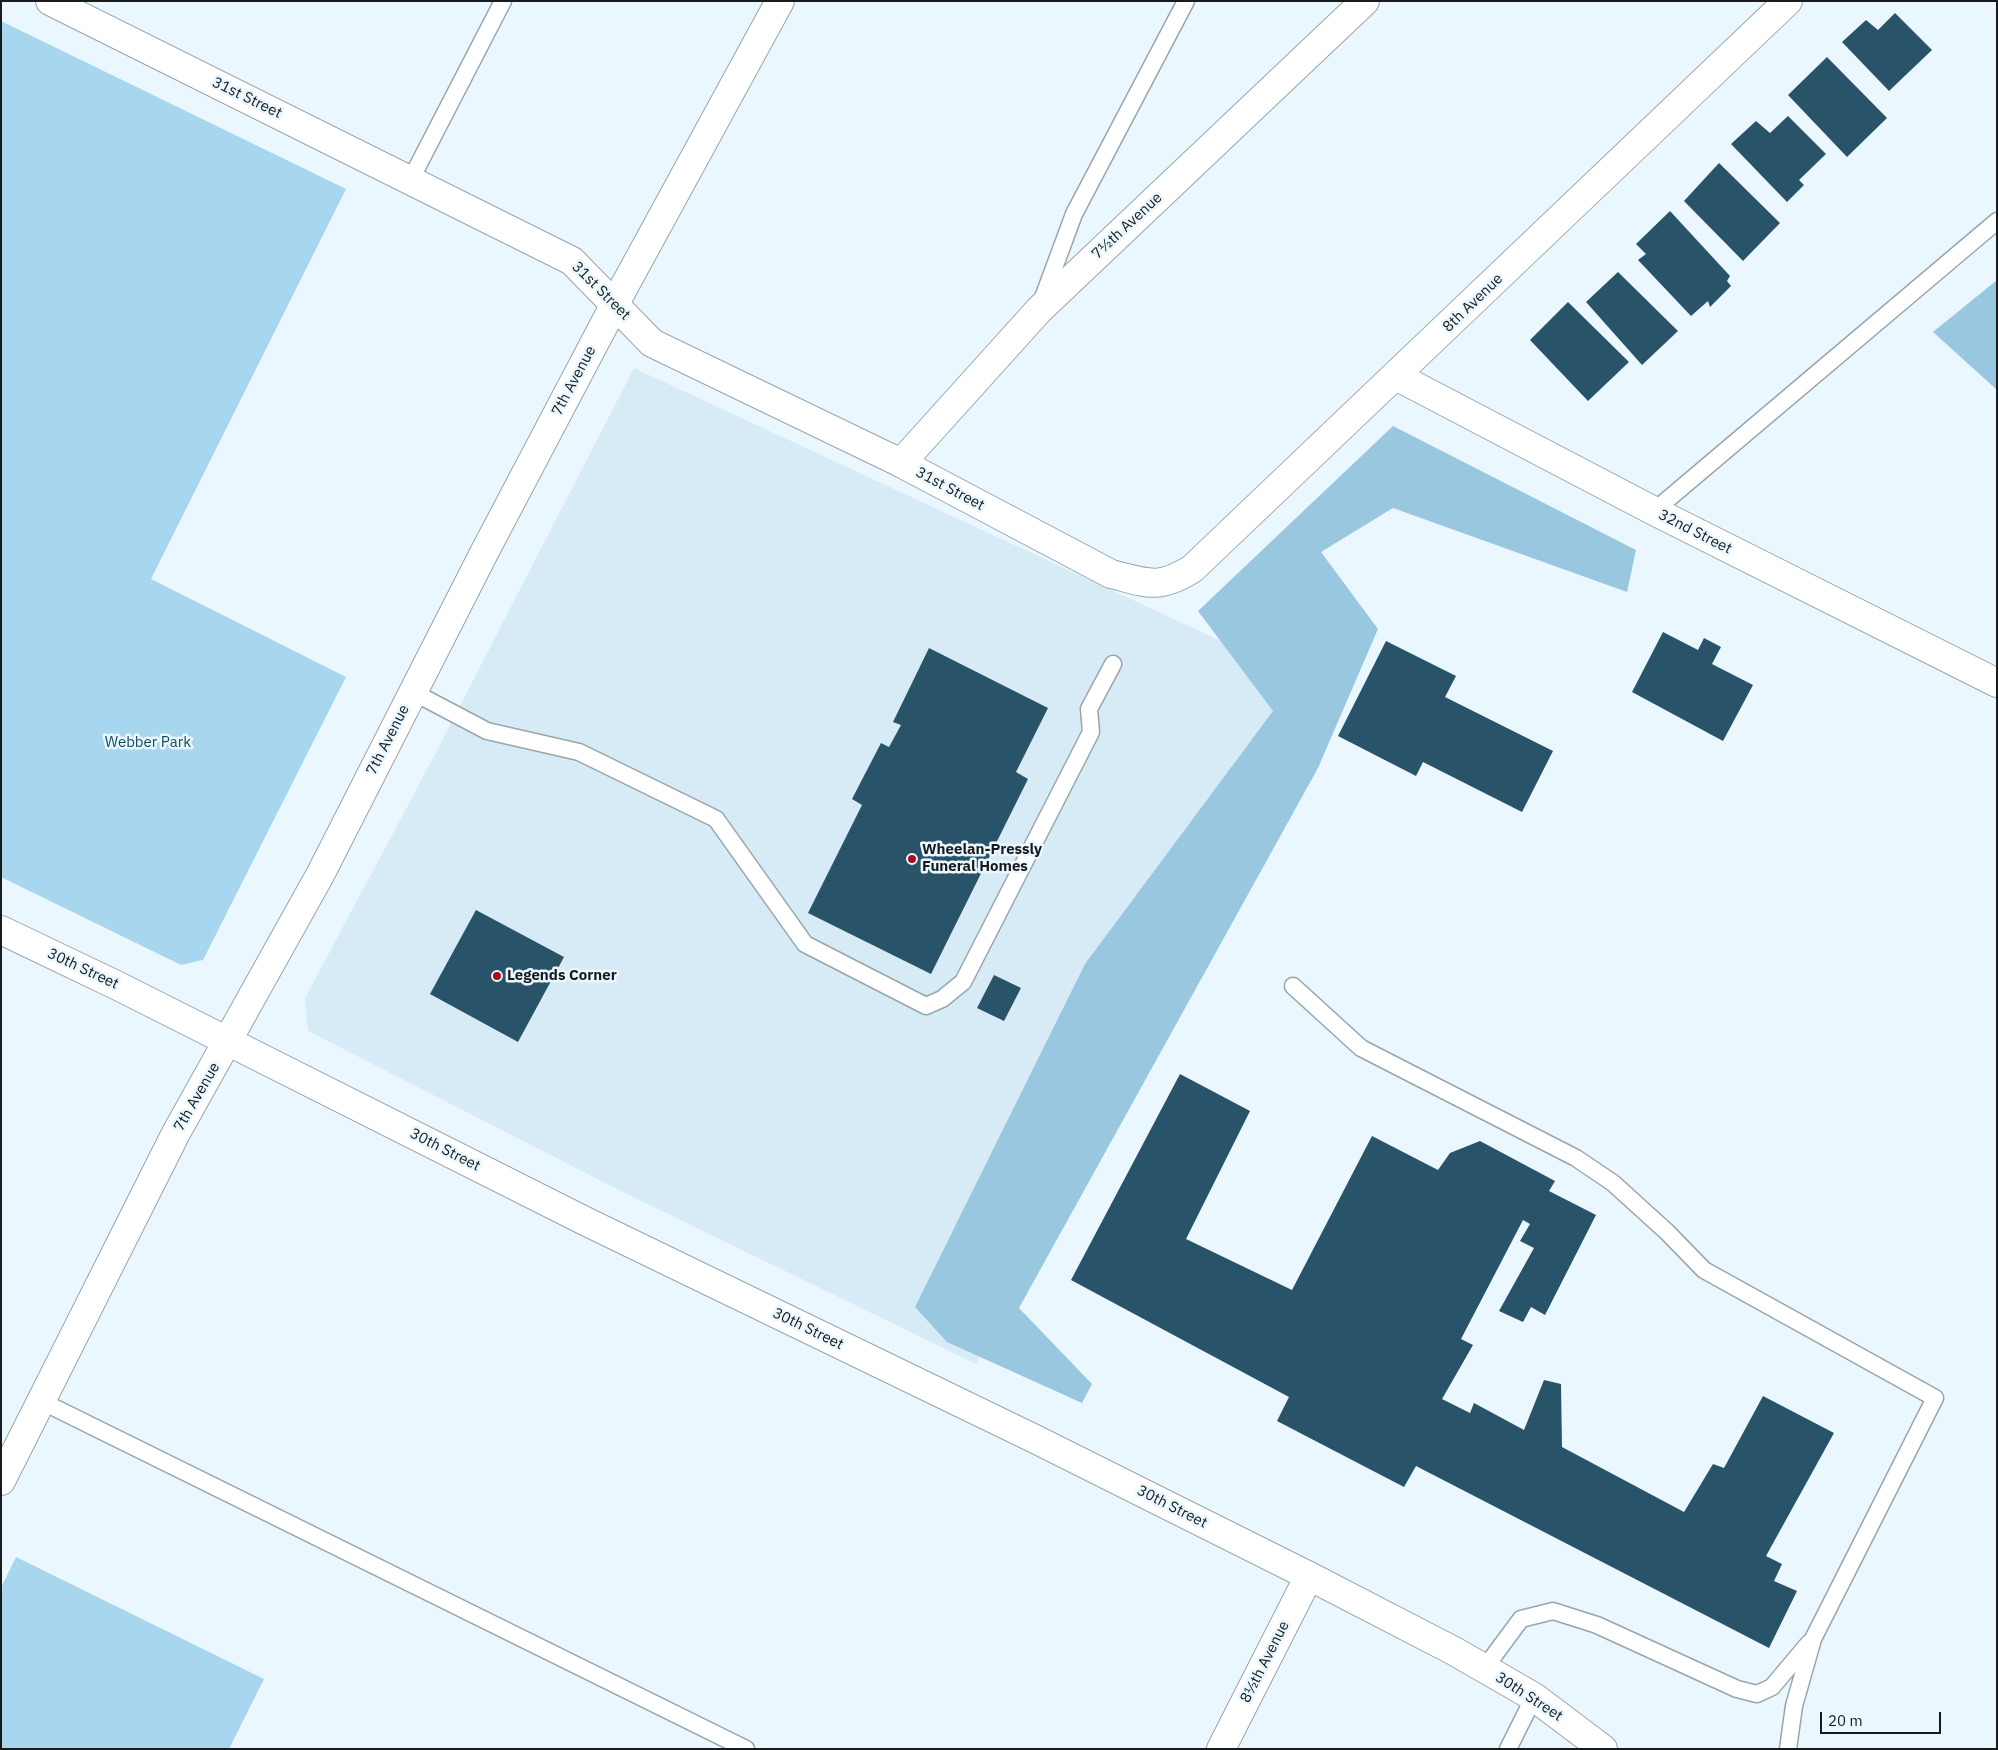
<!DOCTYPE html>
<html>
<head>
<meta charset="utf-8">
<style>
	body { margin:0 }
	#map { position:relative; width:1998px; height:1750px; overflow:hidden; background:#eaf7fe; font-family:"IBM Plex Sans",sans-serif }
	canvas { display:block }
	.frame { position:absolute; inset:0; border:2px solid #171b1e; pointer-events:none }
	.scale { position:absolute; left:1820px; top:1712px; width:121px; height:22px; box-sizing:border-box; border:2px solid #171b1e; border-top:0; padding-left:6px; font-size:15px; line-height:18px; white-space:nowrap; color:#171b1e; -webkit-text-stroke:4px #eaf7fe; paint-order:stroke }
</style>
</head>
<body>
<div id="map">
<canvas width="1998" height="1750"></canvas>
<div class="frame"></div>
<div class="scale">20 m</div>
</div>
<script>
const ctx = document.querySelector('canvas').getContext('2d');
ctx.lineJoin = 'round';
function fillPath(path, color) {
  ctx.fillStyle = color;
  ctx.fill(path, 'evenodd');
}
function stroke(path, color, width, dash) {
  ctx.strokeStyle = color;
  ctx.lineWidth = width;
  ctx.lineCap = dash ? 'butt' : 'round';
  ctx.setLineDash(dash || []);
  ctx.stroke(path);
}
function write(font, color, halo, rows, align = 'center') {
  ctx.font = font + ' "IBM Plex Sans",sans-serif';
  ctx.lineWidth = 5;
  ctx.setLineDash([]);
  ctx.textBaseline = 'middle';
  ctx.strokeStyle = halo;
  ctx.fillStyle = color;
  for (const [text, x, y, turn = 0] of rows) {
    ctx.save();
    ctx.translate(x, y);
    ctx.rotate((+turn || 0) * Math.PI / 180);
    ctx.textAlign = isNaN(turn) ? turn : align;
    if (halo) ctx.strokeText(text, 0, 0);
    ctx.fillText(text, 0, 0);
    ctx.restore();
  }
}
fillPath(new Path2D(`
	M634,368L1309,682L976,1364L623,1192L308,1031L305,998L431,762Z`), '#d7ebf7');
fillPath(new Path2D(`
	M1,21L346,189L151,579L346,677L203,960L181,965L1,877Z
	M16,1557L264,1679L229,1749H1V1588Z`), '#a9d6ef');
fillPath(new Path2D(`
	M1997,280V390L1933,332Z
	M1393,426L1636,550L1627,592L1393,508L1321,552L1378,629L1318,768L1019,1308L1092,1384L1082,1403L947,1342L915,1307L1085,964L1273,711L1198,611Z`), '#9ac7e0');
fillPath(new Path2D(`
	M1895,13L1932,50L1889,91L1842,42L1866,20L1878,30Z
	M1827,57L1887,118L1847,157L1788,95Z
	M1788,116L1826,154L1799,180L1804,185L1787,202L1731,144L1756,121L1770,133Z
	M1719,163L1780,223L1743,261L1684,201Z
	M1670,211L1730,276L1727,281L1731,286L1710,307L1708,301L1691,316L1638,260L1646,254L1636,244Z
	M1618,272L1678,331L1642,365L1586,302Z
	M1568,302L1629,362L1588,401L1530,340Z
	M1663,632L1698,650L1704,638L1721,647L1712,664L1753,685L1723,741L1632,692Z
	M1386,641L1456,676L1445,697L1553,751L1522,812L1423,762L1416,776L1338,736Z
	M929,648L1048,708L1016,772L1028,779L931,974L808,913L862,805L852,799L881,743L889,747L901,725L893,722Z
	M476,910L564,957L518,1042L430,994Z
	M994,975L1021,988L1004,1021L977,1008Z
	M1180,1074L1250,1111L1186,1239L1292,1290L1372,1136L1438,1170L1450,1153L1480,1141L1555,1181L1549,1191L1596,1215L1545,1315L1531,1307L1523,1322L1499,1311L1534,1248L1520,1241L1530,1224L1523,1220L1461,1339L1473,1345L1442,1399L1470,1413L1474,1403L1524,1430L1544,1380L1561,1384L1562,1447L1684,1512L1713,1464L1724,1468L1763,1396L1834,1433L1766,1556L1782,1564L1774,1581L1797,1591L1769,1648L1416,1466L1404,1487L1277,1421L1289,1397L1071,1280Z`), '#295369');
const lane = new Path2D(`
	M411,179L503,1
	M1041,303L1074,214L1186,1
	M1654,511L1997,221
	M413,692L487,731L579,752L716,819L805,944L926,1006L942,999L963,982L1091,732L1089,709L1113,664
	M1293,986L1361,1048L1576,1158L1613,1183L1667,1232L1704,1270L1935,1398L1813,1639L1794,1706L1788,1749
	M41,1401L746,1749
	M1484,1669L1521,1619L1553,1611L1597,1625L1737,1689L1757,1694L1772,1687L1809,1643
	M1508,1749L1534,1697`);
const street = new Path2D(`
	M50,1L572,261L652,343L901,463L1111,574C1147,583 1158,590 1192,569L1788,1
	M1396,376L1654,511L1997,683
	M901,463L1039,310L1365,1
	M1221,1749L1309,1576`);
const secondary = new Path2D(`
	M1,930L116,985L587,1222L1035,1439L1309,1576L1454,1651L1534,1697L1603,1749
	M1,1481L176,1133L320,875L485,551L625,285L780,1`);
stroke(lane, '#99a5ac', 19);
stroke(street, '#99a5ac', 30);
stroke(secondary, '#99a5ac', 30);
stroke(lane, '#fff', 16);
stroke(street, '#fff', 28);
stroke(secondary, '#fff', 28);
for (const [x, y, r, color] of [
	[912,859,5,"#a60c23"],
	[497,976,5,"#a60c23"]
]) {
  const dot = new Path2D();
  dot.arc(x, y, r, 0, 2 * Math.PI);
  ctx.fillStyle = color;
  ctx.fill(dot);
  stroke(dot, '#eaf7fe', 2);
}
write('15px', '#171b1e', '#eaf7fe', [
	["31st Street",247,98,26],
	["7½th Avenue",1127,226,-43],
	["31st Street",601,291,45],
	["8th Avenue",1473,303,-44],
	["7th Avenue",574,381,-62],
	["31st Street",950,489,28],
	["32nd Street",1695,532,27],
	["7th Avenue",388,740,-63],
	["30th Street",83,969,25],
	["7th Avenue",197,1097,-60],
	["30th Street",445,1150,27],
	["30th Street",808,1329,26],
	["30th Street",1172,1507,27],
	["8½th Avenue",1265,1662,-63],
	["30th Street",1529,1697,33]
]);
write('15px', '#124b64', '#eaf7fe', [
	["Webber Park",148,743]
]);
write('bold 15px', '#171b1e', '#eaf7fe', [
	["Wheelan-Pressly",922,850],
	["Funeral Homes",922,867],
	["Legends Corner",507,976]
], 'left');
</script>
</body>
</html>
